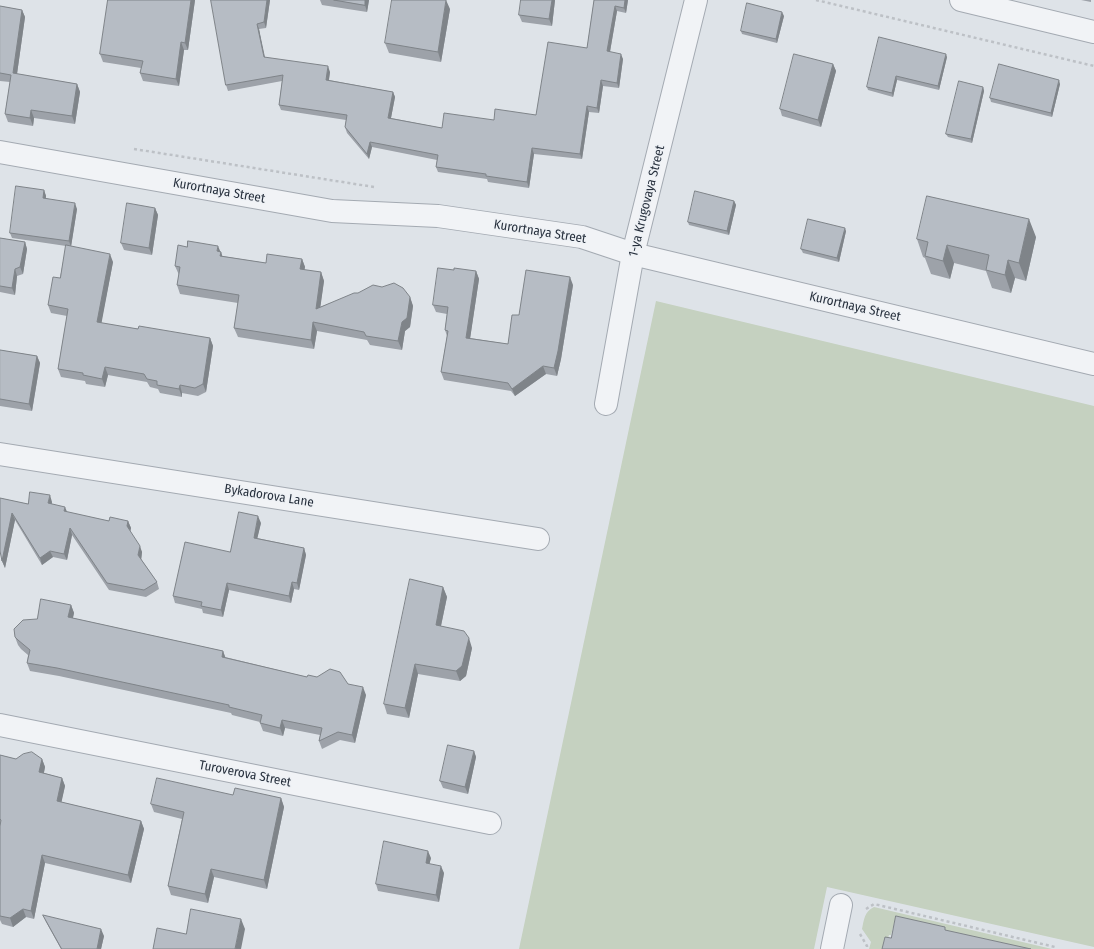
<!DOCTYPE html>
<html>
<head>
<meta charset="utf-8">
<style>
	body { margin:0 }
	canvas { display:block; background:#dee3e8 }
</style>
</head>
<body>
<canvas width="1094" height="949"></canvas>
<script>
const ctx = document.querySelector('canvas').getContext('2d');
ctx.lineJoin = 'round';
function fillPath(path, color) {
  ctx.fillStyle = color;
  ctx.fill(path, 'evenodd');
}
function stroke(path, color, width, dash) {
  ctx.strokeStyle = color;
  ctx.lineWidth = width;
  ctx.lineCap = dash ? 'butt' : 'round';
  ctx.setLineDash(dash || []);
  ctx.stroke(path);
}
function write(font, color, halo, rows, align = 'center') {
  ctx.font = font + ' "Fira Sans Condensed",sans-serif';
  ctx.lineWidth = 3;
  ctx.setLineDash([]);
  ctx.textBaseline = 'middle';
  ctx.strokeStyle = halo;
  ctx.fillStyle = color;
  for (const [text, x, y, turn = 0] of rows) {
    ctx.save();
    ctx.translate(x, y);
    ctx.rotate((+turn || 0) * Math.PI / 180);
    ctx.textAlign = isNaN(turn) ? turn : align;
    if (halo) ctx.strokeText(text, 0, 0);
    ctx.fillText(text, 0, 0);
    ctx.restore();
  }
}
fillPath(new Path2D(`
	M656,301L1094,406V947L827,887L814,949H519Z
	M874,907L1052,949H1020L895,920L891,935H889L887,942L884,941L882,949H869L871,942L862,929C864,920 864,912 874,907Z`), '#c5d1c0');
const street = new Path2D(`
	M961,0L1094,32
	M0,152L332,211L438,216L582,237L633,254L1094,364
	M606,404L633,254L696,0
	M0,454L538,539
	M0,725L490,823
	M832,949L841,905`);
stroke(street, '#a4aab2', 24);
stroke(new Path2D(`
	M816,0L1094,66
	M134,149L374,187
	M866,909L874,904L1055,947
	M860,934L867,946V949`), '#bdc1c6', 2.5, [3, 3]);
stroke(street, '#f1f3f6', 22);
fillPath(new Path2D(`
	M108,0H195L188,50H184L179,86L143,81L140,73L141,68L103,62L100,54Z
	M211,0H270L266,28L259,29L264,57L330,72L329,80L393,92L395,97L391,118L442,128L494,120L536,115L587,48L594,0H628L626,13L617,11L610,52L623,59L619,88L603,86L599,113L589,112L582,159L534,154L529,188L488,182L487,179L438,172L436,167L437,160L372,147L369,159L347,133L345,127L346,120L281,110L279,105L282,81L228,91L226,85Z
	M320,0H369L367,12L322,5Z
	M555,0L552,26L522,22L519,15Z
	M1081,0H1091V2Z
	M0,6L22,10L25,17L17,74L77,84L80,92L75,124L34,118L33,126L8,122L5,114L10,82L0,81Z
	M450,9L441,62L389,53L385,43Z
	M784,16L777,43L742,34L741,31Z
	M947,57L939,90L897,80L893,97L868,90L867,87Z
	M833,64L836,71L821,127L782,116L780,109Z
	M1060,84L1052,117L991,102L990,98Z
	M983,87L984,91L972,143L948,137L946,134Z
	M44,190L46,196V198L77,209L71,246L113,262L101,323L138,329L210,338L213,346L206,392L198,396L182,393V397L160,393L158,389L150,387L147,382L108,375L105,387L86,384L85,381L61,377L58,369L67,316L51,313L48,305L60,278L66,246L12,238L10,233Z
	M734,201L736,205L729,235L689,225L688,222Z
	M155,208L158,215L152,255L124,250L121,243Z
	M846,231L839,262L803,253L801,249Z
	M1036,237L1026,281L1015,278L1011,293L992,288L986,271L954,263L950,279L931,274L925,258L923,257L917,239Z
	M0,238L25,242L27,249L23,274L17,276L15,295L0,292Z
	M187,247L221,252L222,256L266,263L302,259L305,267L304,270L321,272L324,281L320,307L358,293L410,297L413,306L410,327L405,331L402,350L370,345L367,340L317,331L314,349L238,337L234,328L238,303L180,294L177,285L179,275L175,266Z
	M454,270L476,271L479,279L470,338L508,344L519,315L573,285L561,359L557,376L546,374L515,396L511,391L444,380L441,372L447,336L445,330L447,314L436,312L433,305Z
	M0,350L37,356L40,363L32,411L0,406Z
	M0,498L28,504L52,502V504L67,512L109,521H128L131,528L130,531L142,552L141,559L157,582L159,589L146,597L109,590L72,535L67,560L53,557L42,565L15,520L5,568L2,561Z
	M261,523L257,538L304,548L306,555L299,590L294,589L291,603L229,590L223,617L203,613L202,609L175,603L173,596L230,552Z
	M443,587L447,597L441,626L472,648L466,676L460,681L418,674L409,718L387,714L384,704Z
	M71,605L74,613L73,618L223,651L225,657L307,677L348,684L366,695L355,743L340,740L322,749L319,741L320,735L285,728L283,736L263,731L260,723V722L232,715L231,713L59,676L30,671L27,663L28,655L21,649L18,645L15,637L37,619Z
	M474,751L476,757L468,794L443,788L440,781Z
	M0,755L16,759H42L45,767L44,773L62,778L65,786L61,802L141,821L144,829L131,883L45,863L34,919L26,917L13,927L2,924L0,920Z
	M233,795L281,798L284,807L267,889L214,877L208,903L171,895L168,886L182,819L154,812L151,804Z
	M431,858L429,864L444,873L439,902L378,891L376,884Z
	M43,915L104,936L101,949H61L46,922Z`), '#9da2a9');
fillPath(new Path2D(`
	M191,0H195L188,50L185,43Z
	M267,0H270L266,28L264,22Z
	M365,0H369L367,12L365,5Z
	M446,0L450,9L441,62L438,52Z
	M552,0H555L552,26L549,19Z
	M625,0H628L626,13L624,8Z
	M615,6L617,11L609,57L607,51Z
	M22,10L25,17L16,81L13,73Z
	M782,12L784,16L777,43L776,39Z
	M257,24L259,29L266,62L264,57Z
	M181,42L184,50L179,86L176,79Z
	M621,54L623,59L619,88L617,83Z
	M946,54L947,57L939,90L938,86Z
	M833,64L836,71L821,127L818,120Z
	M328,66L330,72L328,85L326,80Z
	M896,76L897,80L893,97L892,93Z
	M601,80L603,86L599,113L597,108Z
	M1059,80L1060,84L1052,117L1051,113Z
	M77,84L80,92L75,124L72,116Z
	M983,87L984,91L972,143L971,139Z
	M393,92L395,97L390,123L388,118Z
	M587,106L589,112L582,159L580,154Z
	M31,110L34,118L33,126L30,118Z
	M370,142L372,147L369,159L367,154Z
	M532,148L534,154L529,188L527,182Z
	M44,190L46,196L45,204L43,198Z
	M734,201L736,205L729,235L727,231Z
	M75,203L77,209L71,247L69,241Z
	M155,208L158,215L152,255L149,248Z
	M1029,219L1036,237L1026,281L1019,263Z
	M845,228L846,231L839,262L837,258Z
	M25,242L27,249L23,274L20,267Z
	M947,245L954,263L950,279L943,261Z
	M218,246L221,253V252L224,261L217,251Z
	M110,254L113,262L100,331L97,322Z
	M302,259L305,267L303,278L300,269Z
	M1008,260L1015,278L1011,293L1005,275Z
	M15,269L17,276L15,295L12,288Z
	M476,271L479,279L469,346L466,338Z
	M321,272L324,281L319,317L316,309Z
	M570,277L573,285L561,359L557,376L554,368Z
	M410,297L413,306L410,327L405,331L402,350L398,341L402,322Z
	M313,322L317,331L314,349L311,340Z
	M210,338L213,346L206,392L203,384Z
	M37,356L40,363L32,411L29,404Z
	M543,366L546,374L515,396L512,389Z
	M105,367L108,375L105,387L102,379Z
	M180,385L182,393V397L179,389Z
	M50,495L52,502L50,510L48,503Z
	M65,507L68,514L64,511Z
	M12,513L15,520L5,568L2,561Z
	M258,516L261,523L256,544L254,538Z
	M128,521L131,528L130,533L127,526Z
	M70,528L72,535L67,560L64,554Z
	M140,546L142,552L141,562L138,555Z
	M304,548L306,555L299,590L297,583Z
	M50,551L53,557L42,565L40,558Z
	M292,582L294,589L291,603L289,596Z
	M227,583L229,590L223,617L221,610Z
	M443,587L447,597L439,635L436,625Z
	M71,605L74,613L71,625L68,617Z
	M469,638L472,648L466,676L460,681L456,671Z
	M223,651L226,659L222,657Z
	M415,664L418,674L409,718L405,708Z
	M363,687L366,695L355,743L352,735Z
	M282,720L285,728L283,736L280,728Z
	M474,751L476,757L468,794L465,787Z
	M42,759L45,767L42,781L39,772Z
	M62,778L65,786L60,809L57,801Z
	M281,798L284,807L267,889L264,880Z
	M141,821L144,829L131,883L128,875Z
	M428,851L431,858L428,870L426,863Z
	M42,855L45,863L34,919L31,911Z
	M441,866L444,873L439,902L436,895Z
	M211,869L214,877L208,903L205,894Z
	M23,909L26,917L13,927L10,918Z
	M241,919L245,929L241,949H235Z
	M101,929L104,936L101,949H97Z`), '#7f8489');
const building = new Path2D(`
	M108,0H191L185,43L181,42L176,79L140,73L143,61L100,54Z
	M211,0H267L264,22L257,24L264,57L328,66L326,80L393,92L388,118L442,128L444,113L494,120L495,109L536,115L548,42L587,48L594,0H625L624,8L615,6L607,51L621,54L617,83L601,80L597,108L587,106L580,154L532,148L527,182L486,176V174L436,167L438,155L370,142L367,154L345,127L347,115L279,105L283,75L226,85Z
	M334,0H365V5Z
	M392,0H446L438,52L385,43Z
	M521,0H552L549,19L519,15Z
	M747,3L782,12L776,39L741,31Z
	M0,6L22,10L13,73L77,84L72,116L31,110L30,118L5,114L11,75L0,73Z
	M879,37L946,54L938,86L896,76L892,93L867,87Z
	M794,54L833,64L818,120L780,109Z
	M999,64L1059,80L1051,113L990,98Z
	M959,81L983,87L971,139L946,134Z
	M16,186L44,190L43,198L75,203L69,241L10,233Z
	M695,191L734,201L727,231L688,222Z
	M927,196L1029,219L1019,263L1008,260L1005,275L986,270L989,255L947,245L943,261L925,256L928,242L917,239Z
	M127,203L155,208L149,248L121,243Z
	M808,219L845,228L837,258L801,249Z
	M0,238L25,242L20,267L15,269L12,288L0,286Z
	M188,241L218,246L217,251L221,252L220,256L266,263L267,254L302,259L300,269L321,272L316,309L354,293H358L373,285L382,287L394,283L403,288L410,297L407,318L402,322L398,341L366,336L364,332L313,322L311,340L234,328L239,295L177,285L180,267L175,266L178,245L187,247Z
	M66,245L110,254L97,322L138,329L139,326L210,338L203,384L195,388L180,385L179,389L157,385V381L147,379L144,374L105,367L102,379L83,375V373L58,369L68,309L48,305L53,277L60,278Z
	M438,268L454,270V268L476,271L466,338L508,344L512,315H519L526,270L570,277L558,351L554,368L543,366L512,389L508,383L441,372L448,331L445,330L448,307L433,305Z
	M0,350L37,356L29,404L0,399Z
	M30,492L50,495L48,503L65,507L64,511L109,521L110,517L128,521L127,526L140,546L138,555L157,582L144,590L107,583L70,528L64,554L50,551L40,558L12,513L2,561L0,551V498L28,504Z
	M239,512L258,516L254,538L304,548L297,583L292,582L289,596L227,583L221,610L201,606L202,602L173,596L185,542L230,552Z
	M410,579L443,587L436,625L464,631L469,638L462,666L456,671L415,664L405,708L384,704Z
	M41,599L71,605L68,617L223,651L222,657L307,677L308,675L317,677L330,669L340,672L348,684L363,687L352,735L338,732L319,741L322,728L282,720L280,728L260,723L262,715L229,707V705L57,668L27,663L30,650L18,640L15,637L14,629L23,620L37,619Z
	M448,745L474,751L465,787L440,781Z
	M32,752L42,759L39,772L62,778L57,801L141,821L128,875L42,855L31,911L23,909L10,918L0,916V826L1,820L0,819V755L16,759L23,754Z
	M157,778L233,795L235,788L281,798L264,880L211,869L205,894L168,886L184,812L151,804Z
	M384,841L428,851L426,863L441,866L436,895L376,884Z
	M191,909L241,919L235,949H153L157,928L186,934Z
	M43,915L101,929L97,949H62Z
	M896,916L945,927V930L1031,949H882L885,937L891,938Z`);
fillPath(building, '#b6bcc4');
stroke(building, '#7f8489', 1);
write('13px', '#28313e', '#eef1f5', [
	["Kurortnaya Street",219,191,10],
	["1-ya Krugovaya Street",647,201,-76],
	["Kurortnaya Street",540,232,9],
	["Kurortnaya Street",855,307,13],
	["Bykadorova Lane",269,496,9],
	["Turoverova Street",245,774,11]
]);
</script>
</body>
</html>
